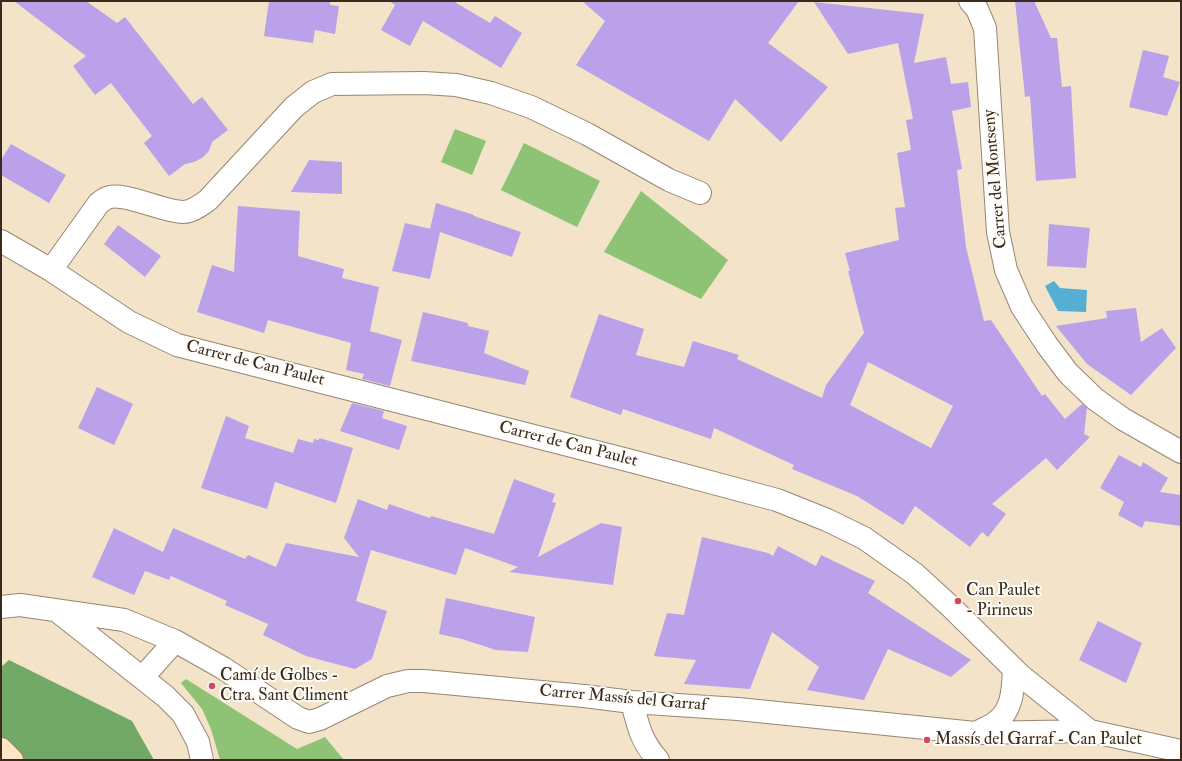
<!DOCTYPE html>
<html>
<head>
<meta charset="utf-8">
<style>
	body { margin:0 }
	#map { position:relative; width:1182px; height:761px; overflow:hidden; background:#f3e3c8; font-family:"IM FELL Double Pica",serif }
	canvas { display:block }
	.frame { position:absolute; inset:0; border:2px solid #3b2a1e; pointer-events:none }
</style>
</head>
<body>
<div id="map">
<canvas width="1182" height="761"></canvas>
<div class="frame"></div>
</div>
<script>
const ctx = document.querySelector('canvas').getContext('2d');
ctx.lineJoin = 'round';
function fillPath(path, color) {
  ctx.fillStyle = color;
  ctx.fill(path, 'evenodd');
}
function stroke(path, color, width, dash) {
  ctx.strokeStyle = color;
  ctx.lineWidth = width;
  ctx.lineCap = dash ? 'butt' : 'round';
  ctx.setLineDash(dash || []);
  ctx.stroke(path);
}
function write(font, color, halo, rows, align = 'center') {
  ctx.font = font + ' "IM FELL Double Pica",serif';
  ctx.lineWidth = 4;
  ctx.setLineDash([]);
  ctx.textBaseline = 'middle';
  ctx.strokeStyle = halo;
  ctx.fillStyle = color;
  for (const [text, x, y, turn = 0] of rows) {
    ctx.save();
    ctx.translate(x, y);
    ctx.rotate((+turn || 0) * Math.PI / 180);
    ctx.textAlign = isNaN(turn) ? turn : align;
    if (halo) ctx.strokeText(text, 0, 0);
    ctx.fillText(text, 0, 0);
    ctx.restore();
  }
}
fillPath(new Path2D(`
	M455,129L486,141L472,175L441,162Z
	M524,143L600,181L577,227L501,190Z
	M641,191L728,260L701,299L604,252Z
	M186,679L297,749L325,737L344,760H220L211,729L202,709L181,683Z`), '#8ec376');
fillPath(new Path2D(`
	M9,660L132,721L154,760H1V667Z`), '#72a967');
fillPath(new Path2D(`
	M1054,281L1060,288L1087,290L1086,312L1058,311L1045,286Z`), '#54afd2');
fillPath(new Path2D(`
	M14,1H86L117,23L125,17L193,104L202,97L228,130L212,142L209,151L202,158L194,162L185,164L169,176L144,143L152,136L111,83L95,95L73,66L86,56Z
	M269,1H330V5L339,6L335,34L315,30L313,43L264,36Z
	M389,1H453L490,23L495,16L522,33L501,68L423,21L410,46L381,30L395,5Z
	M582,1H799L768,43L828,87L781,142L735,99L709,141L576,65L605,21Z
	M1015,1H1034L1051,38H1057L1062,87L1071,86L1076,178L1036,181L1030,96L1025,97Z
	M814,2L924,14L914,63L946,57L951,84L968,82L971,107L952,111L962,169L957,170L966,247L984,321L991,320L1042,396L1045,394L1065,419L1082,404L1087,408L1084,434L1090,437L1057,470L1046,458L992,504L1006,514L988,537L982,532L970,547L915,506L903,525L857,496L792,469L794,465L714,428L711,439L623,409L621,415L570,397L599,314L644,329L636,355L684,367L693,341L739,355L737,359L822,398L826,385L864,333L848,271H850L845,253L899,240L895,208L905,207L897,153L911,150L906,120L913,119L898,43L848,54ZM868,362L953,406L931,448L850,405Z
	M1143,50L1169,56L1163,77L1180,82L1167,116L1129,107Z
	M11,144L66,175L49,203L1,175V160Z
	M309,160L342,162V194L291,192Z
	M436,203L474,215V216L521,232L512,257L440,232L430,279L392,271L405,223L435,230L430,229Z
	M238,206L300,211L298,256L344,269L342,278L379,287L370,331L402,340L390,386L362,379L364,374L346,370L351,343L268,320L264,333L197,312L212,265L234,272Z
	M1049,224L1090,228L1086,268L1047,266Z
	M118,225L161,256L145,277L104,244Z
	M1136,308L1141,342L1162,328L1176,348L1131,395L1087,364L1056,326L1107,318L1106,311Z
	M423,312L468,323V326L489,331L484,353L529,371L525,385L411,361Z
	M97,387L133,404L114,445L78,428Z
	M352,403L384,411L382,418L407,426L399,450L340,431Z
	M226,416L249,426L245,438L293,453L298,439L313,443L314,439L319,440V438L353,448L336,503L275,482L267,509L201,488Z
	M1119,455L1141,467L1143,462L1168,478L1160,492L1181,495V526L1145,521L1142,528L1118,515L1124,502L1100,488Z
	M514,479L555,494L552,502L556,503L538,557L601,523L622,527L613,585L509,572L518,567L465,548L456,575L371,550L356,601L387,611L372,659L355,669L306,656L263,635L268,624L225,605L227,601L171,576L169,580L145,571L134,595L92,577L114,528L163,552L173,528L245,559L248,555L276,567L286,543L359,557L344,538L358,499L387,510L389,504L430,518L431,516L494,534Z
	M702,537L768,553L773,556L778,546L816,566L821,555L875,581L868,593L971,660L951,677L888,649L864,700L807,690L819,667L772,632L750,689L684,684L696,660L654,656L667,613L684,615Z
	M446,598L535,617L528,652L496,650L462,639L439,634Z
	M1098,621L1142,643L1126,683L1079,660Z`), '#baa1ea');
const street = new Path2D(`
	M970,1L977,9L985,28L998,232L1006,270L1022,307L1047,345L1068,373L1095,399L1123,419L1181,452
	M1,241L51,270L129,322L177,345L635,462L777,500L827,520L864,538L915,574L951,607L1020,675L1090,731
	M51,270L99,203C101,202 104,199 107,198C123,191 163,212 183,212C192,212 201,205 208,200L294,107L313,92L332,84L424,83L456,85L491,93L531,107L587,134L669,180L700,193
	M1,607L20,605L124,620L175,641L223,668L298,718L309,722L320,719L387,686L408,681H424L584,696L632,702L738,709L975,733L1090,731L1181,751
	M56,610L165,696L183,714L198,742L202,760
	M142,678L175,641
	M632,702C638,726 641,741 658,760
	M976,733C983,729 991,726 996,722C1013,710 1013,688 1014,669`);
const secondary = new Path2D(`
	M1,749L12,760`);
stroke(street, '#978673', 24);
stroke(secondary, '#978673', 24);
stroke(street, '#fff', 22);
stroke(secondary, '#fce6c4', 22);
for (const [x, y, r, color] of [
	[958,601,4,"#d1495b"],
	[212,686,4,"#d1495b"],
	[927,740,4,"#d1495b"]
]) {
  const dot = new Path2D();
  dot.arc(x, y, r, 0, 2 * Math.PI);
  ctx.fillStyle = color;
  ctx.fill(dot);
  stroke(dot, '#fdfcf7', 1.5);
}
write('17px', '#3b2a1e', '#fdfcf7', [
	["Carrer del Montseny",996,179,-95],
	["Carrer de Can Paulet",255,364,14],
	["Carrer de Can Paulet",568,445,14],
	["Carrer Massís del Garraf",623,699,5]
]);
write('17px', '#3b2a1e', '#fdfcf7', [
	["Can Paulet",966,591],
	["- Pirineus",966,611],
	["Camí de Golbes -",220,676],
	["Ctra. Sant Climent",220,696],
	["Massís del Garraf - Can Paulet",935,740]
], 'left');
</script>
</body>
</html>
